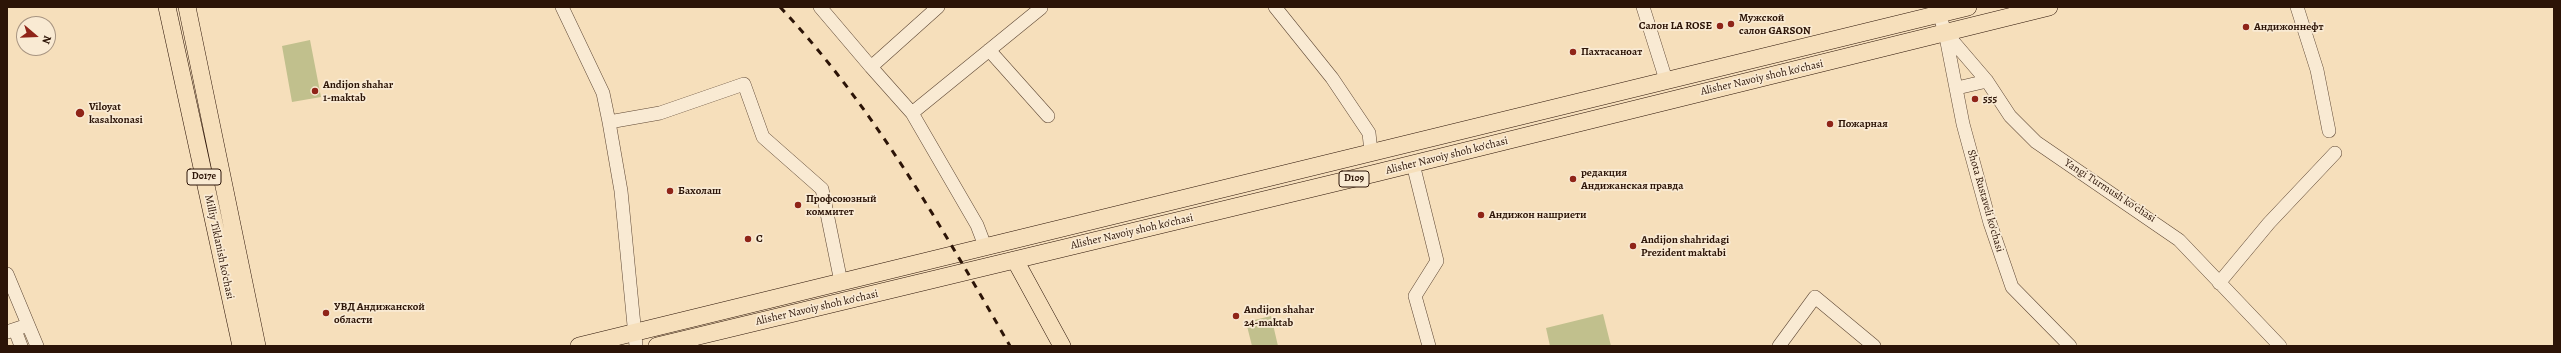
<!DOCTYPE html>
<html>
<head>
<meta charset="utf-8">
<style>
	body { margin:0 }
	#map { position:relative; width:2561px; height:353px; overflow:hidden; background:#f6dfbb; font-family:Alegreya,serif }
	canvas { display:block }
	.frame { position:absolute; inset:0; border:8px solid #2c1407; pointer-events:none }
	.north { position:absolute; left:16px; top:16px; width:40px; height:40px; box-sizing:border-box; background:#f9ead3; border:1px solid #a79481; border-radius:50%; rotate:109deg; font-size:11px; font-weight:700; line-height:16px; text-align:center; color:#2c1407 }
	.north::after { content:''; display:block; margin:auto; width:14px; height:18px; background:#8f2418; clip-path:polygon(50% 0,100% 100%,50% 72%,0 100%) }
</style>
</head>
<body>
<div id="map">
<canvas width="2561" height="353"></canvas>
<div class="frame"></div>
<div class="north">N</div>
</div>
<script>
const ctx = document.querySelector('canvas').getContext('2d');
ctx.lineJoin = 'round';
function fillPath(path, color) {
  ctx.fillStyle = color;
  ctx.fill(path, 'evenodd');
}
function stroke(path, color, width, dash) {
  ctx.strokeStyle = color;
  ctx.lineWidth = width;
  ctx.lineCap = dash ? 'butt' : 'round';
  ctx.setLineDash(dash || []);
  ctx.stroke(path);
}
function write(font, color, halo, rows, align = 'center') {
  ctx.font = font + ' Alegreya,serif';
  ctx.lineWidth = 3.5;
  ctx.setLineDash([]);
  ctx.textBaseline = 'middle';
  ctx.strokeStyle = halo;
  ctx.fillStyle = color;
  for (const [text, x, y, turn = 0] of rows) {
    ctx.save();
    ctx.translate(x, y);
    ctx.rotate((+turn || 0) * Math.PI / 180);
    ctx.textAlign = isNaN(turn) ? turn : align;
    if (halo) ctx.strokeText(text, 0, 0);
    ctx.fillText(text, 0, 0);
    ctx.restore();
  }
}
fillPath(new Path2D(`
	M310,40L321,97L292,102L282,46Z
	M1603,314L1611,346H1550L1546,328Z
	M1271,316L1278,346H1252L1246,322Z`), '#c1c08d');
const minor = new Path2D(`
	M562,7L603,93L609,122L621,191L636,346
	M820,7L871,67L938,7
	M1275,7L1332,78L1369,133L1371,152
	M1643,7L1666,80
	M1937,7L1945,32L1963,124L1990,223L2012,287L2070,346
	M2297,7L2317,70L2329,131
	M1945,32L1987,81L2010,116L2036,142L2179,240L2280,346
	M989,50L1048,116
	M871,67L912,113L977,225L985,246
	M1957,88L1987,81
	M912,113L1041,8
	M609,122L660,113L744,84L763,137L822,189L841,282
	M1413,164L1437,261L1415,296L1429,346
	M7,274L37,346
	M2219,283L2269,223L2335,153
	M15,330L21,346
	M7,332L28,325
	M1779,346L1815,297L1874,346`);
const major = new Path2D(`
	M167,7L241,346
	M187,7L257,346
	M1015,260L1062,346
	M579,346L1968,7
	M657,346L1376,173L2049,7`);
stroke(minor, '#5e4734', 14);
stroke(major, '#2c1407', 18);
stroke(minor, '#f9ead3', 13);
stroke(major, '#f6dfbb', 17);
stroke(new Path2D(`
	M780,7C874,107 942,228 1010,346`), '#2c1407', 3, [7, 7]);
for (const [x, y, r, color] of [
	[1731,24,4,"#8f2418"],
	[1720,26,4,"#8f2418"],
	[2246,27,4,"#8f2418"],
	[1573,52,4,"#8f2418"],
	[315,91,4,"#8f2418"],
	[1975,99,4,"#8f2418"],
	[80,113,5,"#8f2418"],
	[1830,124,4,"#8f2418"],
	[1573,179,4,"#8f2418"],
	[670,191,4,"#8f2418"],
	[798,205,4,"#8f2418"],
	[1481,215,4,"#8f2418"],
	[748,239,4,"#8f2418"],
	[1633,246,4,"#8f2418"],
	[326,313,4,"#8f2418"],
	[1236,316,4,"#8f2418"]
]) {
  const dot = new Path2D();
  dot.arc(x, y, r, 0, 2 * Math.PI);
  ctx.fillStyle = color;
  ctx.fill(dot);
  stroke(dot, '#f9ead3', 1.5);
}
for (const [x, y, w] of [
	[204,177,34],
	[1354,179,30]
]) {
  const box = new Path2D();
  box.roundRect(x - w / 2, y - 8, w, 16, 3);
  ctx.fillStyle = '#f9ead3';
  ctx.fill(box);
  stroke(box, '#2c1407', 1);
}
write('bold 10px', '#2c1407', null, [
	["D017e",204,177],
	["D109",1354,179]
]);
write('bold 11px', '#2c1407', '#f9ead3', [
	["Мужской",1739,18],
	["салон GARSON",1739,31],
	["Салон LA ROSE",1712,26,"right"],
	["Андижоннефт",2254,27],
	["Пахтасаноат",1581,52],
	["Andijon shahar",323,85],
	["1-maktab",323,98],
	["555",1983,99],
	["Viloyat",89,107],
	["kasalxonasi",89,120],
	["Пожарная",1838,124],
	["редакция",1581,173],
	["Андижанская правда",1581,186],
	["Бахолаш",678,191],
	["Профсоюзный",806,199],
	["коммитет",806,212],
	["Андижон нашриети",1489,215],
	["С",756,239],
	["Andijon shahridagi",1641,240],
	["Prezident maktabi",1641,253],
	["УВД Андижанской",334,307],
	["области",334,320],
	["Andijon shahar",1244,310],
	["24-maktab",1244,323]
], 'left');
write('11px', '#2c1407', '#f9ead3', [
	["Alisher Navoiy shoh ko'chasi",1762,78,-13],
	["Alisher Navoiy shoh ko'chasi",1447,156,-14],
	["Yangi Turmush koʻchasi",2110,191,33],
	["Shota Rustaveli ko'chasi",1985,201,74],
	["Alisher Navoiy shoh ko'chasi",1132,232,-13],
	["Milliy Tiklanish ko'chasi",219,247,78],
	["Alisher Navoiy shoh ko'chasi",817,308,-13]
]);
</script>
</body>
</html>
